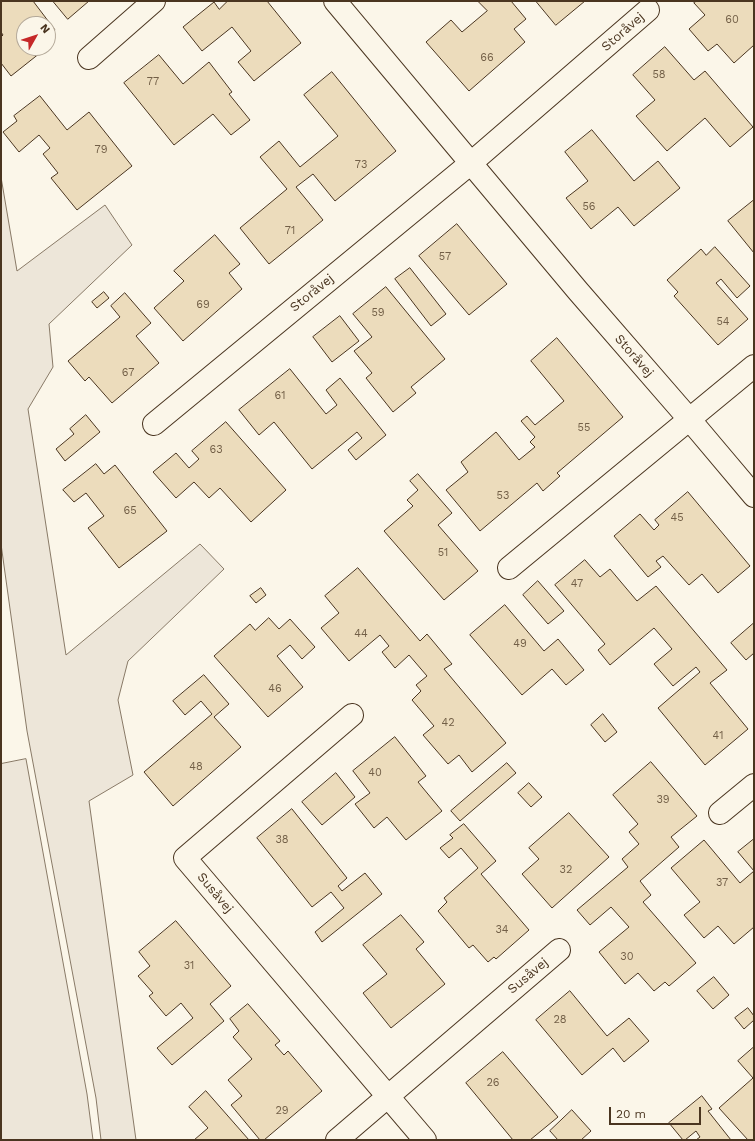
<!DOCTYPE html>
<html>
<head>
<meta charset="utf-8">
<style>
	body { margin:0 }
	#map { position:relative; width:755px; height:1141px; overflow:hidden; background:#fbf6e9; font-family:"Work Sans",sans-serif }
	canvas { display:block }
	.frame { position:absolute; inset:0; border:2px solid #4a3520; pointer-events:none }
	.north { position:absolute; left:16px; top:16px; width:40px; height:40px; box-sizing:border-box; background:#fbf6e9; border:1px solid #b4a999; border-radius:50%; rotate:51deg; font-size:11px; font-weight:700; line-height:16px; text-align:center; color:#4a3520 }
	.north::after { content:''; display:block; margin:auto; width:14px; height:18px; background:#c62828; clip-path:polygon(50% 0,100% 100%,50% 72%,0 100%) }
	.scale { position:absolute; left:609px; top:1107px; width:92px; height:18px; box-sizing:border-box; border:2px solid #4a3520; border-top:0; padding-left:5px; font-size:12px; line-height:14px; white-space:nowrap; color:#4a3520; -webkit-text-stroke:3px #fbf6e9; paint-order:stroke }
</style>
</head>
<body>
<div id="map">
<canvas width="755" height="1141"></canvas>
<div class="frame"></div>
<div class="north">N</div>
<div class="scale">20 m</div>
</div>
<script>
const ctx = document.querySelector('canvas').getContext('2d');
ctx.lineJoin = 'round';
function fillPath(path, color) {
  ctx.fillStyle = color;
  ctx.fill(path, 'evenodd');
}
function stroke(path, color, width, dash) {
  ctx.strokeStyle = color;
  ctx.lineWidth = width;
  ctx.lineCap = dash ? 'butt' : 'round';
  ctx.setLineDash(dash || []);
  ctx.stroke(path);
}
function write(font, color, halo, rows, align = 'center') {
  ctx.font = font + ' "Work Sans",sans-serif';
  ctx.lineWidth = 3;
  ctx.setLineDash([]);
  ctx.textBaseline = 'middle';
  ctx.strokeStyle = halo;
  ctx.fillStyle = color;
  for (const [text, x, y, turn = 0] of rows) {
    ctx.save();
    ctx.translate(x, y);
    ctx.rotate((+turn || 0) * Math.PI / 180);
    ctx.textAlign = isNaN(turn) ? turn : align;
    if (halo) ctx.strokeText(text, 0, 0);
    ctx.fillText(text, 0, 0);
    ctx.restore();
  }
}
const green = new Path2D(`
	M1,177L17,271L105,205L132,245L49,324L53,367L28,409L66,655L200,544L224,569L128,661L118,700L133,775L89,801L136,1140H101L96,1098L27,731L1,544Z
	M26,759L87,1094L93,1140H1V764Z`);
fillPath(green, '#ede6d9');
stroke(green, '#887966', 1);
const building = new Path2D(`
	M1,1H33L55,30L48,35V24H24V48H35L40,53L11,76L1,63V37L3,35L1,32Z
	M53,1H89L68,19Z
	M228,1H267L301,43L254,81L238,62L251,51L232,27L202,51L183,27L214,2L219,9Z
	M478,1H511L526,19L514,29L525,42L469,91L426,42L451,20L462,32L487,11Z
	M536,1H585L556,25Z
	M697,1H754V45L734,63L717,44L708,51L689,29L705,15L694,3Z
	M665,47L694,80L705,71L753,127L730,147L705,118L667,151L636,116L655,100L633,75Z
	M159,55L183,84L209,62L232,92L229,94L250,120L231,135L213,114L174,145L124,83Z
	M332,72L396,151L335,201L313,174L296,187L323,220L269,264L240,228L287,189L260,157L279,141L300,167L338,136L304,95Z
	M40,96L67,130L89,112L132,166L77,210L51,178L58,173L43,154L50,148L39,135L19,152L3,132L17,121L14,116Z
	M592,130L634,181L658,161L680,188L634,226L618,207L591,229L566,198L588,181L565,152Z
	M754,200V253L728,221Z
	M457,224L507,284L469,315L419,256Z
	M215,235L240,264L229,273L242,289L183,341L154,308L184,281L174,271Z
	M715,247L750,286L737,298L721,279L716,283L748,319L718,345L674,296L678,292L667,280L701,249L706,255Z
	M410,268L446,314L431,326L395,279Z
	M386,287L445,359L411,387L416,393L393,412L366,378L372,373L354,351L372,337L353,314Z
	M104,292L109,298L97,308L92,302Z
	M125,293L151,323L136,336L159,363L112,403L89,377L85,381L68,361L120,317L111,306Z
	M340,316L359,341L332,362L313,337Z
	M557,338L623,417L557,473L560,476L543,491L537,483L480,531L446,490L468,472L461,462L496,432L519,460L535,447L530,442L535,437L521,421L527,416L535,425L564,401L531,361Z
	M290,369L326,414L337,405L326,390L340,378L386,435L356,460L348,450L362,438L357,432L312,469L274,422L259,435L239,410Z
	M86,415L100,432L65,461L56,449L74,434L70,429Z
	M226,422L286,490L251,522L220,488L209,498L194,482L176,498L153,472L176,453L189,468L199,459L192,451Z
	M96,464L104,474L115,465L167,531L119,568L88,528L104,516L86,493L74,502L63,490Z
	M418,474L452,513L438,525L478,571L444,600L384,531L413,506L407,500L418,490L410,481Z
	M688,492L750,566L718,593L702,574L689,585L663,556L656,561L661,567L648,577L614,536L640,514L654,530L659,525L655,520Z
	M585,560L600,577L610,569L637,601L656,586L727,670L710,683L748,729L705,765L658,708L700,672L696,667L673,686L654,664L672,649L654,628L610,665L598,650L605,644L555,585Z
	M358,568L420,641L427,634L452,664L444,669L506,743L472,772L459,755L448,764L423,735L434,726L412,700L421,691L416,685L427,676L409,655L395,668L382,652L389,646L380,635L349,661L321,628L339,613L325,596Z
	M538,581L564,611L548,624L523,595Z
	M261,588L266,595L256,603L250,596Z
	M505,605L544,651L558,639L584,670L566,685L552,669L522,695L470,635Z
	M269,618L279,629L290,619L315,647L302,659L290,645L277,656L303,687L268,717L214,656L250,624L255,630Z
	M754,623V653L746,660L731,643Z
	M204,675L229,704L214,717L241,747L173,806L144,772L212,714L201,701L185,715L173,701Z
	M603,714L617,732L605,742L591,725Z
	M395,737L426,776L418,782L442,811L406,840L387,817L374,828L355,804L370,793L353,771Z
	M651,762L697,816L671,837L679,847L640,881L651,895L643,902L696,963L669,986L665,982L654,991L638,973L625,984L599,952L629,927L611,907L590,925L577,910L628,867L622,859L639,844L629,832L638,824L613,795Z
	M507,763L516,773L460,821L451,811Z
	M336,773L355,797L322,825L302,802Z
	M529,783L542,797L531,807L518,793Z
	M292,809L347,878L338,886L342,891L365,873L382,894L322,942L315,932L344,908L331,892L312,907L257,838Z
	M569,813L609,857L552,908L522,874L539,859L529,848Z
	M464,824L496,861L481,874L529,930L496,959L494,957L488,962L473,945L469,948L438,911L447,902L444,898L478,868L461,848L449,858L440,848L453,838L450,835Z
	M754,839V927L734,944L718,926L704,938L684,915L700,902L671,868L704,840L740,883L754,871L738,852Z
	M401,915L424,942L416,949L445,984L391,1028L363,993L387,974L363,945Z
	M176,921L231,986L210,1004L224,1021L172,1065L157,1048L193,1018L181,1003L166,1016L149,996L153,993L138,976L150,966L139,952Z
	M714,977L729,995L713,1009L697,991Z
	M570,991L607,1036L629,1018L649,1041L624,1062L613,1048L582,1075L536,1020Z
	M248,1004L280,1041L275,1045L284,1055L288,1051L322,1091L264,1140H260L231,1105L242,1096L228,1080L252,1059L233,1037L239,1031L230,1019Z
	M748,1008L754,1016V1020L744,1029L735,1018Z
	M754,1047V1140H748L719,1108L753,1078L738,1061Z
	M503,1052L558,1117L530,1140H513L466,1083Z
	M206,1091L249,1140H194L208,1128L189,1107Z
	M702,1096L712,1109L708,1111L731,1140H696L700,1137L696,1131L685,1140H683L669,1123Z
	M572,1110L591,1131L581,1140H558L550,1131Z`);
fillPath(building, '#ecdcbc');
stroke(building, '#4a3520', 1);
const minor = new Path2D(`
	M335,1L578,291L690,420L754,496
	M89,58L154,1
	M154,424L471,163L648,10
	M509,568L754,366
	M352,715L185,858L425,1140
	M720,813L754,785
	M337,1140L559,950`);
stroke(minor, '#4a3520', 24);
stroke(minor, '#fbf6e9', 22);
write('11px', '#725f47', null, [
	["60",732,20],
	["66",487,58],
	["58",659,75],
	["77",153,82],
	["79",101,150],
	["73",361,165],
	["56",589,207],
	["71",290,231],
	["57",445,257],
	["69",203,305],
	["59",378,313],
	["54",723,322],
	["67",128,373],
	["61",280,396],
	["55",584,428],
	["63",216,450],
	["53",503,496],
	["65",130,511],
	["45",677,518],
	["51",443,553],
	["47",577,584],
	["44",361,634],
	["49",520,644],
	["46",275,689],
	["42",448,723],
	["41",718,736],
	["48",196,767],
	["40",375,773],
	["39",663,800],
	["38",282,840],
	["32",566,870],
	["37",722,883],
	["34",502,930],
	["30",627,957],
	["31",189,966],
	["28",560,1020],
	["26",493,1083],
	["29",282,1111]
]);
write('13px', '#4a3520', '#fbf6e9', [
	["Storåvej",623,32,-41],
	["Storåvej",312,293,-39],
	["Storåvej",634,356,49],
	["Susåvej",215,893,50],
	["Susåvej",528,976,-40]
]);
</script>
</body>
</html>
